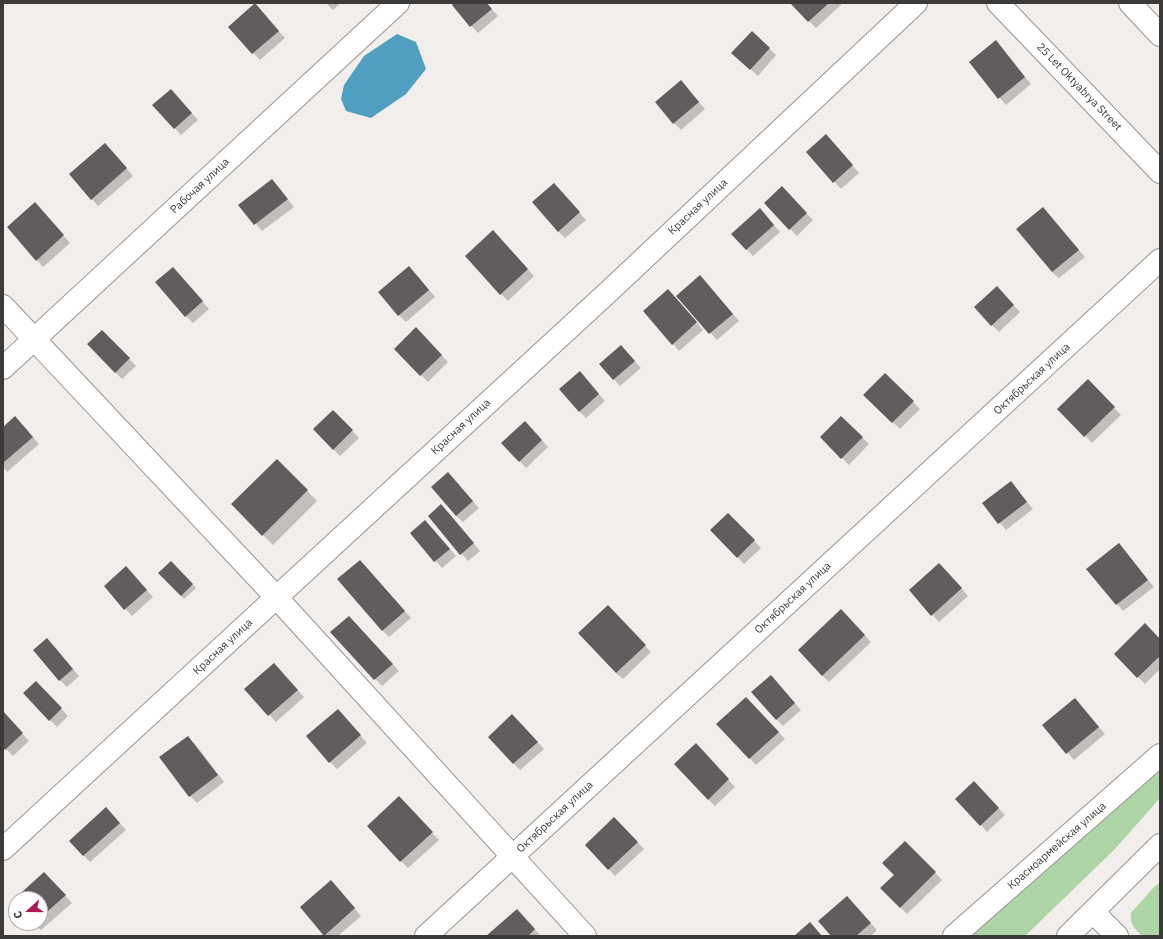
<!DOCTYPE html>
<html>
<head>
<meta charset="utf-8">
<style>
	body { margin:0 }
	#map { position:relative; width:1163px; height:939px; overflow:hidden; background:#f2eeeb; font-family:"IBM Plex Sans",sans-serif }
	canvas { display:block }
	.frame { position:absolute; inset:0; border:4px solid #3c3b3a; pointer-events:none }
	.north { position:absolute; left:8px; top:891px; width:40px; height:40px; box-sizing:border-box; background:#fff; border:1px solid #b1b1b0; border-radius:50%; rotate:249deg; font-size:11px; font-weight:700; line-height:16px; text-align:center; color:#3c3b3a }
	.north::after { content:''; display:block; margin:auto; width:14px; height:18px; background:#ab1a50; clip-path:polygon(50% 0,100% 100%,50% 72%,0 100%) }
</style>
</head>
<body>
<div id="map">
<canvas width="1163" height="939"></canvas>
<div class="frame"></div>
<div class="north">С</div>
</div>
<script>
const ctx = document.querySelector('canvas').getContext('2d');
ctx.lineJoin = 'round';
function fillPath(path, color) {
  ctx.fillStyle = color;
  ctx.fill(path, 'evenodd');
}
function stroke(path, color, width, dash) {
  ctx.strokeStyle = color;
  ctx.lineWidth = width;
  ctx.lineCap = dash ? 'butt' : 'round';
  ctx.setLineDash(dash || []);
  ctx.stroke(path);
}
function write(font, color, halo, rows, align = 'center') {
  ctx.font = font + ' "IBM Plex Sans",sans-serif';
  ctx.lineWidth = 4;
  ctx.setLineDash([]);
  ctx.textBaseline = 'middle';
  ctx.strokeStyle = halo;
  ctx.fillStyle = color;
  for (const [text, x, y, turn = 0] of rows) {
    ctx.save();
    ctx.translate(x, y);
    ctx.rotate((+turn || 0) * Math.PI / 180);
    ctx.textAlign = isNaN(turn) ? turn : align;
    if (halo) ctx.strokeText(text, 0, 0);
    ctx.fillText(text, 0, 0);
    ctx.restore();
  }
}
fillPath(new Path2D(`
	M1160,755V798L1115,849L1025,936H954Z
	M1160,883V936H1142C1135,929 1129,923 1131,913L1154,887Z`), '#aed5a6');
fillPath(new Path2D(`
	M397,34L416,42L426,69L406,94L371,118L346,111L341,99L344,85L364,56Z`), '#509fc0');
fillPath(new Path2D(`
	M326,3H341L333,10Z
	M456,3H486L498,16L478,33L453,6Z
	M792,3H841L842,4L816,28Z
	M261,11L285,38L260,60L229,27Z
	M752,32L776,55L758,76L740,59Z
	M1002,49L1031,84L1006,105L970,63Z
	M687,88L705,109L681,130L674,123Z
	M177,97L198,120L181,135L154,105Z
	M833,142L859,173L841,189L808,152Z
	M112,151L133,176L98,206L92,199Z
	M272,180L294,207L262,231L240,205Z
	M554,184L586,220L565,238L558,231Z
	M782,188L813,220L797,236L765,203Z
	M1043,208L1085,257L1059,278L1052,272Z
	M42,211L70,243L43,267L37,260Z
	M766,216L780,232L753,256L733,234Z
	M499,239L534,276L508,301L501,294Z
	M416,274L435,297L406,322L399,315Z
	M180,275L209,309L193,323L186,316Z
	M706,283L739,321L717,340L678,296Z
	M1003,294L1020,312L999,332L992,325Z
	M675,297L703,330L679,351L673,344Z
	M416,329L448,362L428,382L395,349Z
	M102,331L136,366L122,379L115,372Z
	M621,346L641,368L620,386L600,364Z
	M580,373L605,401L586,418L579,411Z
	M885,374L920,409L900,429L864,395Z
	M1088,381L1121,415L1092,443L1059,409Z
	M333,411L359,438L340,456L314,429Z
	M841,417L869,444L849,465L821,437Z
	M22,424L39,444L7,472L3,467V429Z
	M532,429L548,447L526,468L503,443Z
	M277,460L317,501L273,545L232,504Z
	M448,473L479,508L463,522L456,516Z
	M1011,483L1033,509L1006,530L984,504Z
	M448,512L480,551L468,561L429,516Z
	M728,514L761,548L744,564L712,530Z
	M432,528L456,556L442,568L411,534Z
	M1125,551L1154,587L1123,611L1088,569Z
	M360,561L411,618L389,637L382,630Z
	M171,562L196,588L184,599L160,573Z
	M946,571L968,596L939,622L910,590Z
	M133,574L153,597L132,616L105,586Z
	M615,613L651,652L623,679L616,673Z
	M848,617L871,642L829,682L822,675Z
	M355,624L399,671L382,686L332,633Z
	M1160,640V669L1145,684L1115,654Z
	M54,646L79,676L67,687L60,680Z
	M274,664L304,697L276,722L246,689Z
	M777,683L801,710L783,726L776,719Z
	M43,689L68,716L57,727L50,720Z
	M753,705L785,739L756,765L718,724Z
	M1081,706L1105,734L1074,760L1043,725Z
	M338,710L367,743L337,769L330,762Z
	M3,713L29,741L13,756L3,746Z
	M519,722L544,749L520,770L489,737Z
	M188,737L195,744L224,782L197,803L190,796Z
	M703,752L735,787L715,806L708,799Z
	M974,782L1005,815L987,832L981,825Z
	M406,805L439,840L408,868L368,827Z
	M113,816L126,830L90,862L70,841Z
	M621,825L644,849L615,876L586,845Z
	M905,842L942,880L907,914L881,888L895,875Z
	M44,873L72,903L41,930L33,923H40V899H16V904L13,901Z
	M338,888L361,916L338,936H326L301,907Z
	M853,904L877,930L871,936H833Z
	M523,917L541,936H488Z`), '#0003');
fillPath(new Path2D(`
	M255,3L279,31L252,54L228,27Z
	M454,3H487L492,9L470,27L452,5Z
	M790,3H829L808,22Z
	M752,31L770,48L750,70L731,53Z
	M996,40L1025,77L998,99L969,62Z
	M681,80L699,102L673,124L655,102Z
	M171,89L192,113L174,129L152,105Z
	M826,134L853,165L833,183L806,152Z
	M105,143L127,168L91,200L69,174Z
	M272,179L288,199L254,225L238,205Z
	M554,183L580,212L558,232L532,202Z
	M782,186L807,213L789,230L764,203Z
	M35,202L64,235L36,261L7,227Z
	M1043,207L1079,250L1052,272L1016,229Z
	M760,208L774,225L746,250L731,234Z
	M493,230L528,269L500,295L465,256Z
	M409,266L429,290L398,316L378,292Z
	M173,267L203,301L185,317L155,282Z
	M700,275L733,314L709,334L676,296Z
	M997,286L1014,305L991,326L974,307Z
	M668,289L697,322L672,345L643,311Z
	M416,327L442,355L420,376L394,349Z
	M102,330L130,358L115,373L87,344Z
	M621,345L635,361L613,380L599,364Z
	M580,371L599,394L579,412L559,389Z
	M885,373L914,401L892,423L863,395Z
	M1088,379L1115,407L1084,437L1057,409Z
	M333,410L353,430L333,450L313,429Z
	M15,416L33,437L3,463V427Z
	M841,416L863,437L841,459L820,437Z
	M525,421L542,440L519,462L501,443Z
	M277,459L308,490L262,536L231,504Z
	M448,472L473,501L456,516L431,487Z
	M1011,481L1027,502L998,524L982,503Z
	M441,504L474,543L460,555L428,516Z
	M728,513L755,540L737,558L710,530Z
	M425,520L450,549L434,562L410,533Z
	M1119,543L1148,580L1116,605L1086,569Z
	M360,560L405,611L382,631L337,579Z
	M171,561L193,584L181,596L158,573Z
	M939,563L962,588L931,616L909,590Z
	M126,566L147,590L124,610L104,586Z
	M608,605L646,645L616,673L578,633Z
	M841,609L865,635L822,676L798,650Z
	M349,616L393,664L374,680L330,632Z
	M1145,623L1160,639V656L1137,678L1114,654Z
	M47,638L73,669L59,681L33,650Z
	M274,663L298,690L268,716L244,689Z
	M771,675L795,703L776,720L751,692Z
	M36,681L62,708L49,721L23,693Z
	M746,697L779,732L749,759L716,724Z
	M1075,698L1099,727L1066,754L1042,725Z
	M338,709L361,735L329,763L306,736Z
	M3,711L23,733L5,750L3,748Z
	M512,714L538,742L513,764L488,737Z
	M188,736L218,775L189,797L159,757Z
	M696,743L729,779L708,800L674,764Z
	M974,781L999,808L980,826L955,799Z
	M399,796L433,832L400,862L367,826Z
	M106,807L120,823L83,856L69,841Z
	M614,817L638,842L608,870L585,845Z
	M905,841L936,872L900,908L880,888L894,875L882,863Z
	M44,872L66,895L40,918V899H16V905L12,901Z
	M331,880L355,908L324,936L300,907Z
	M847,896L871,923L856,936H831L818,921Z
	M517,909L535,929L528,936H486Z
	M810,922L822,936H794Z`), '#615d5f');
const minor = new Path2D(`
	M998,3L1160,172
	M1130,3L1160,35
	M3,306L277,598L585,936
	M3,368L398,3
	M3,849L605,295L916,3
	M1093,912L1117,936
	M426,936L1160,260
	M954,936L1160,755
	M1068,936L1160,845`);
stroke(minor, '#979491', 24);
stroke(minor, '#fff', 22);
write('11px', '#3c3b3a', '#fff', [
	["25 Let Oktyabrya Street",1079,87,46],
	["Рабочая улица",200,186,-43],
	["Красная улица",698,207,-43],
	["Октябрьская улица",1032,379,-43],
	["Красная улица",461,427,-43],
	["Октябрьская улица",793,598,-43],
	["Красная улица",223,647,-43],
	["Октябрьская улица",555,817,-43],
	["Красноармейская улица",1057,846,-41]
]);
</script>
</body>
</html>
